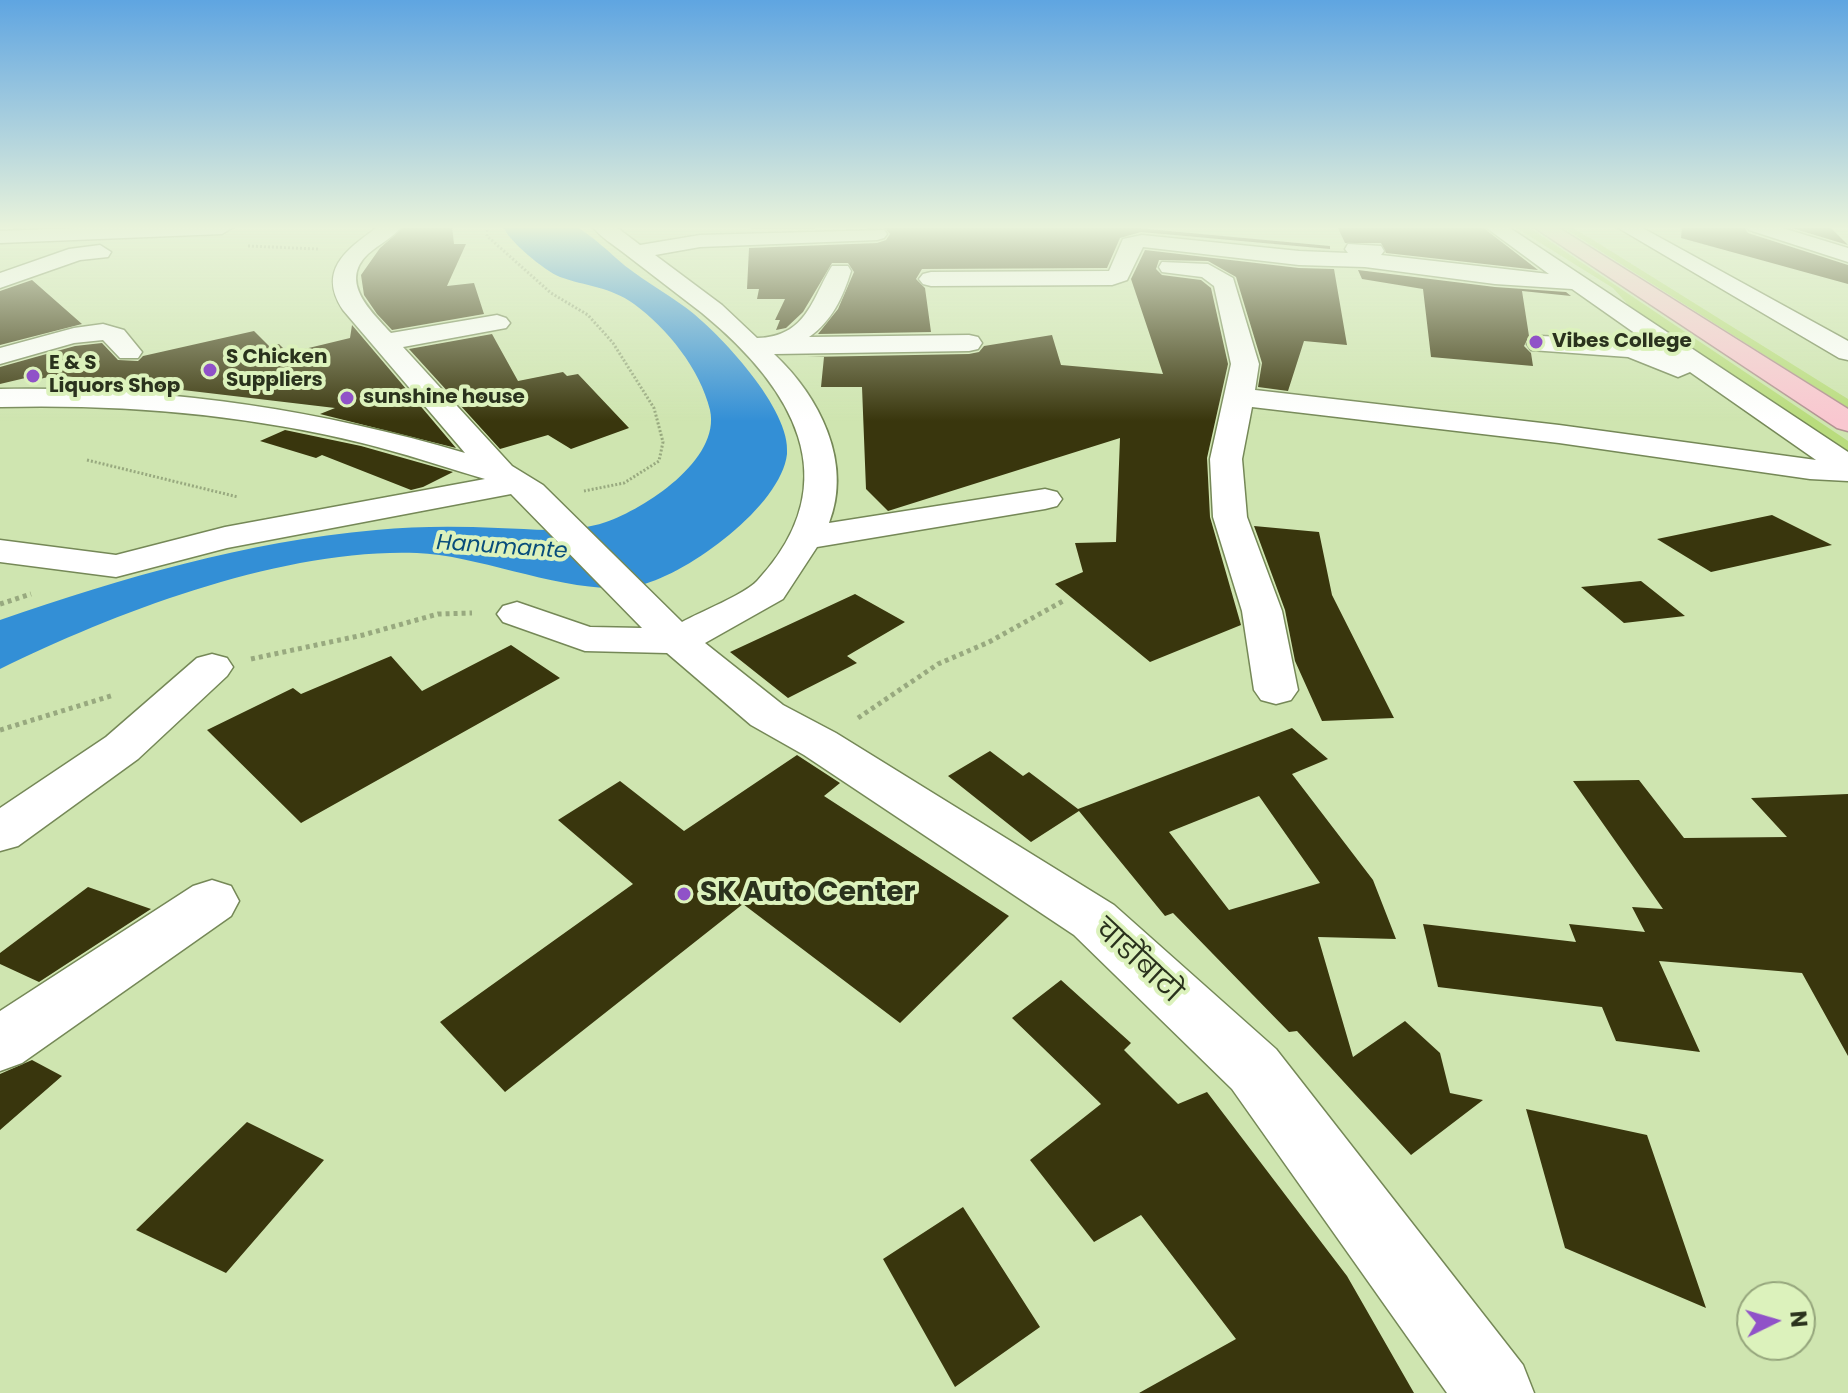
<!DOCTYPE html>
<html>
<head>
<meta charset="utf-8">
<style>
	body { margin:0 }
	#map { position:relative; width:1848px; height:1393px; overflow:hidden; background:#cfe5b0; font-family:Poppins,sans-serif }
	canvas { display:block }
	.north { position:absolute; left:1736px; top:1281px; width:80px; height:80px; box-sizing:border-box; background:#dcf2bc; border:2px solid #95a57c; border-radius:50%; rotate:85deg; font-size:22px; font-weight:700; line-height:32px; text-align:center; color:#2a321d }
	.north::after { content:''; display:block; margin:auto; width:28px; height:36px; background:#9052c8; clip-path:polygon(50% 0,100% 100%,50% 72%,0 100%) }
</style>
</head>
<body>
<div id="map">
<canvas width="1848" height="1393"></canvas>
<div class="north">N</div>
</div>
<script>
const ctx = document.querySelector('canvas').getContext('2d');
ctx.lineJoin = 'round';
function fillPath(path, color) {
  ctx.fillStyle = color;
  ctx.fill(path, 'evenodd');
}
function stroke(path, color, width, dash) {
  ctx.strokeStyle = color;
  ctx.lineWidth = width;
  ctx.lineCap = dash ? 'butt' : 'round';
  ctx.setLineDash(dash || []);
  ctx.stroke(path);
}
function write(font, color, halo, rows, align = 'center') {
  ctx.font = font + ' Poppins,"Noto Sans Devanagari",sans-serif';
  ctx.lineWidth = 8;
  ctx.setLineDash([]);
  ctx.textBaseline = 'middle';
  ctx.strokeStyle = halo;
  ctx.fillStyle = color;
  for (const [text, x, y, turn = 0] of rows) {
    ctx.save();
    ctx.translate(x, y);
    ctx.rotate((+turn || 0) * Math.PI / 180);
    ctx.textAlign = isNaN(turn) ? turn : align;
    if (halo) ctx.strokeText(text, 0, 0);
    ctx.fillText(text, 0, 0);
    ctx.restore();
  }
}
fillPath(new Path2D(`
	M1513,226H1527L1848,441V458L1640,318L1613,288Z
	M1561,226H1569L1590,238L1848,399V408Z`), '#b9dc7d');
fillPath(new Path2D(`
	M503,226C524,226 552,221 573,226C586,229 615,258 628,268C646,282 666,293 685,307C719,332 792,410 787,454C781,506 689,573 641,585C579,600 483,555 417,553C284,548 118,611 0,669V620C125,577 244,542 376,530C417,526 457,526 498,528C533,529 571,534 606,522C644,509 721,460 710,410C700,369 667,328 634,304C611,287 585,286 560,277C545,271 507,240 503,226Z`), '#338fd6');
fillPath(new Path2D(`
	M405,226H452L454,244H466L447,286L474,283L484,314L392,330L377,314L364,295L361,275L380,248Z
	M839,226H1116L1330,246V249L1141,232L1120,238L1107,268L922,269L916,279L925,288L931,332L818,334L838,309L854,272L848,263H832L803,312L786,328L776,330L780,320H775L785,299H757L759,289H747L749,248L877,243L886,240L890,234L884,227L750,229Z
	M1337,226H1481L1538,270L1386,253L1381,243H1345Z
	M1682,226H1743L1748,233L1848,265V284L1681,238Z
	M1785,226H1829L1848,245Z
	M1145,250L1299,268L1334,269L1347,345L1304,341L1288,391L1258,387L1262,363L1236,277L1208,261L1159,260L1156,269L1162,275L1201,280L1211,288L1228,364L1207,458L1210,517L1241,625L1150,662L1055,584L1083,572L1075,543L1116,542L1120,438L888,511L866,489L862,387H821L824,357H807L969,354L979,352L984,346L1052,335L1061,365L1163,374L1131,279Z
	M1358,270L1495,287L1566,292L1571,296L1522,291L1529,336L1524,346L1531,353L1533,366L1431,357L1423,289L1362,279Z
	M32,280L82,324L0,345V291Z
	M352,325L456,448L320,414L335,408L56,375L40,379L38,375L0,384V367L75,346L102,343L118,360L138,361L143,356L254,331L270,347L279,344L288,353L350,338Z
	M492,334L518,381L563,372L567,376L578,374L629,428L571,449L548,435L500,449L409,349Z
	M285,430L361,446L453,472L423,487L411,490L322,455L316,458L260,441Z
	M1772,515L1832,545L1711,572L1657,539Z
	M1254,526L1319,532L1332,595L1394,718L1322,721L1295,661L1285,610Z
	M1641,581L1685,616L1624,623L1581,587Z
	M855,594L905,622L847,656L857,663L788,698L730,652Z
	M511,645L560,678L301,823L207,730L293,688L301,694L391,656L422,691Z
	M1292,728L1328,759L1292,774L1373,880L1396,939L1318,937L1353,1057L1405,1021L1440,1053L1450,1093L1483,1100L1411,1155L1297,1031L1289,1032L1173,913L1165,916L1079,811L1031,842L948,776L990,751L1023,776L1029,772L1078,809ZM1259,796L1320,883L1229,910L1169,832Z
	M797,755L840,783L824,796L1009,916L900,1023L743,904L505,1092L440,1022L633,884L558,820L620,781L684,831Z
	M1639,780L1684,838L1787,837L1751,798L1848,794V1056L1802,973L1659,961L1700,1052L1616,1041L1602,1007L1438,987L1423,924L1576,942L1569,924L1645,932L1632,907L1663,909L1573,781Z
	M88,887L151,909L39,982L0,964V953Z
	M1061,980L1131,1043L1124,1050L1178,1104L1207,1092L1347,1276L1414,1393H1139L1236,1339L1141,1215L1094,1242L1030,1160L1101,1104L1012,1018Z
	M32,1060L62,1076L0,1130V1074Z
	M1526,1109L1647,1135L1706,1308L1565,1248Z
	M247,1122L324,1160L226,1273L136,1230Z
	M963,1207L1040,1327L955,1387L883,1259Z`), '#39360d');
const minor = new Path2D(`
	M127,226H235L222,234L0,243V231Z
	M379,226H402C393,238 379,244 368,254C338,282 372,312 391,333L497,315L506,318L510,323L506,328L403,347L512,466L543,485L682,622C700,612 745,594 757,581C851,480 791,386 702,313C676,293 650,273 624,253C614,245 600,237 592,226H615L640,245L700,235L884,230L887,234L884,238L877,240L700,247L655,255L722,305L757,338C807,337 812,298 832,266H848L851,271C843,297 832,321 809,337L969,335L978,337L982,343L978,349L969,351L774,354C819,396 853,462 829,523L1045,489L1057,492L1062,499L1057,506L1045,509L817,547L783,599L705,643L783,705L836,733L1114,905L1276,1049L1523,1365L1534,1393H1447L1232,1089L1074,935L804,755L751,725L667,653L585,651L503,622L497,614L503,606L517,602L590,627L642,628L511,494L227,548L116,577L0,562V540L116,555L225,527L485,479C444,467 403,453 362,443C244,414 122,404 0,407V389C159,386 313,408 465,453L343,310C316,269 349,248 379,226Z
	M1484,226H1507L1848,452V481L1810,479L1559,443L1252,407L1242,459L1247,517L1282,611L1298,690L1291,700L1276,704L1261,700L1254,690L1242,611L1213,517L1210,459L1231,364L1214,286L1202,277L1162,272L1159,267L1162,262L1208,264L1233,278L1259,364L1255,390L1559,425L1816,460L1690,372L1678,377L1628,357L1531,350L1527,344L1531,338L1540,336L1611,339L1656,348L1572,289L1495,284L1365,267L1299,265L1143,247L1127,280L1112,285L931,286L923,284L919,279L923,274L931,272L1109,271L1123,239L1142,235L1299,251L1348,253L1345,249L1348,244L1381,246L1384,251L1381,255L1549,274Z
	M1615,226H1639L1848,341V360L1839,358Z
	M1746,226H1776L1848,248V262L1749,230Z
	M100,245L111,252L108,257L80,260L0,288V273L69,249Z
	M103,324L124,330L142,352L138,358H120L103,340L74,343L0,364V348L74,328Z
	M212,654L227,658L233,667L227,676L138,759L18,846L0,851V808L106,737L197,658Z
	M212,880L231,886L239,901L231,916L22,1063L0,1071V1011L193,886Z`);
const highway = new Path2D(`
	M1532,226H1556L1848,409V431L1837,428Z`);
stroke(minor, '#758857', 3);
stroke(highway, '#b19391', 3);
stroke(new Path2D(`
	M487,226V236L551,293L588,315L613,343L654,408L663,442L659,461L624,483L584,491
	M248,246L318,249
	M87,460L238,497`), '#98a97f', 3, [2, 2]);
stroke(new Path2D(`
	M0,604L31,594
	M251,659L363,635L438,614L472,613
	M858,718L938,664L989,642L1063,601
	M0,730L114,695`), '#98a97f', 5, [4, 4]);
fillPath(minor, '#fff');
fillPath(highway, '#f9c7d0');
const sky = ctx.createLinearGradient(0, 0, 0, 421);
sky.addColorStop(0, '#5fa5e1');
sky.addColorStop(0.54, '#e9f3db');
sky.addColorStop(1, '#e9f3db00');
ctx.fillStyle = sky;
ctx.fillRect(0, 0, 1848, 421);
for (const [x, y, r, color] of [
	[1536,342,8,"#9052c8"],
	[210,370,8,"#9052c8"],
	[33,376,8,"#9052c8"],
	[347,398,8,"#9052c8"],
	[684,894,8,"#9052c8"]
]) {
  const dot = new Path2D();
  dot.arc(x, y, r, 0, 2 * Math.PI);
  ctx.fillStyle = color;
  ctx.fill(dot);
  stroke(dot, '#dcf2bc', 3);
}
write('bold 20px', '#2a321d', '#dcf2bc', [
	["Vibes College",1552,342],
	["S Chicken",226,358],
	["Suppliers",226,381],
	["E & S",49,364],
	["Liquors Shop",49,387],
	["sunshine house",363,398]
], 'left');
write('italic 22px', '#084d7b', '#dcf2bc', [
	["Hanumante",502,548,4]
]);
write('bold 28px', '#2a321d', '#dcf2bc', [
	["SK Auto Center",700,894]
], 'left');
write('28px', '#2a321d', '#dcf2bc', [
	["चार्डोबाटो",1137,962,43]
]);
</script>
</body>
</html>
